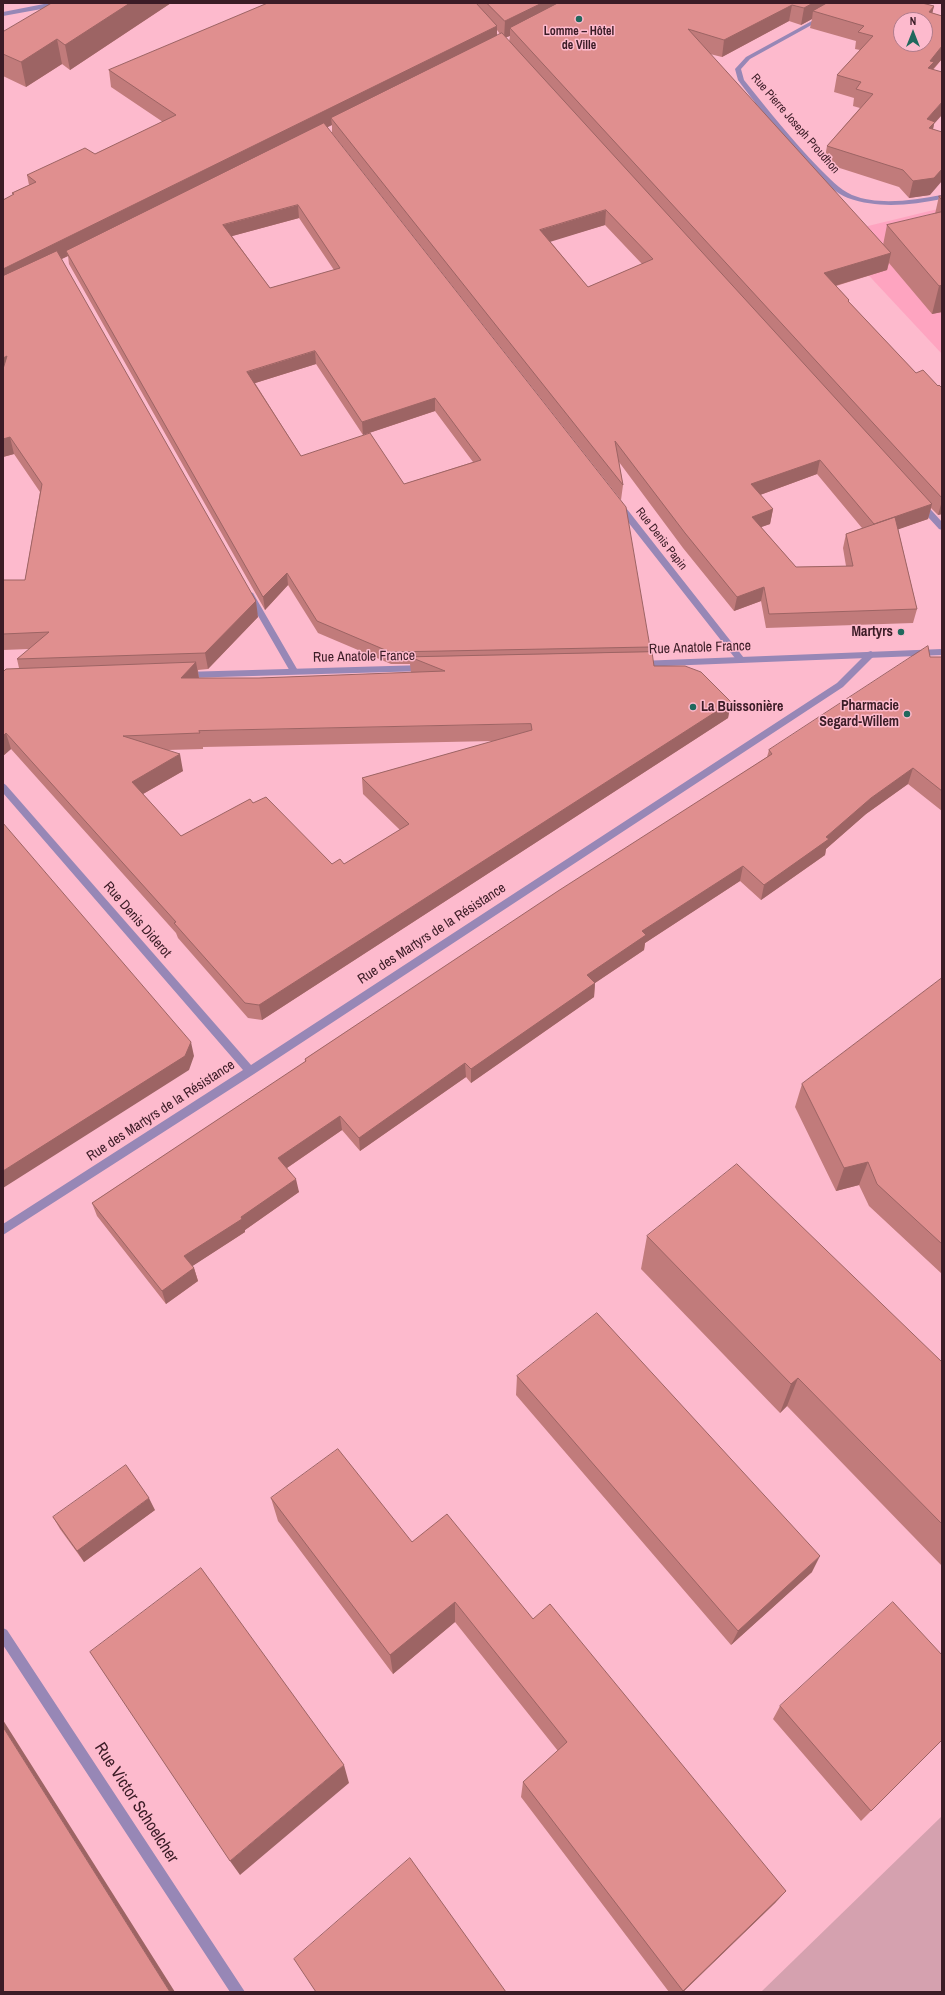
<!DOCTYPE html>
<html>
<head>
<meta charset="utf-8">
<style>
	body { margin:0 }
	#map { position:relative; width:945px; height:1995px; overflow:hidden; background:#fdbacd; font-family:"Archivo Narrow",sans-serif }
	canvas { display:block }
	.frame { position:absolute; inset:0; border:4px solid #3b1c26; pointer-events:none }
	.north { position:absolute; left:893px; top:12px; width:40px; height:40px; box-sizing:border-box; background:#fdbacd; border:1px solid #af7b8a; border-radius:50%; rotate:0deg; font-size:11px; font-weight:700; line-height:16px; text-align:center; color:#3b1c26 }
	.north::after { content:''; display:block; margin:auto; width:14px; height:18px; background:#21685d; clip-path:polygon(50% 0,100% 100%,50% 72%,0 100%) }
</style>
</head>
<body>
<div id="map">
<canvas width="945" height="1995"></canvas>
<div class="frame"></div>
<div class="north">N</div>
</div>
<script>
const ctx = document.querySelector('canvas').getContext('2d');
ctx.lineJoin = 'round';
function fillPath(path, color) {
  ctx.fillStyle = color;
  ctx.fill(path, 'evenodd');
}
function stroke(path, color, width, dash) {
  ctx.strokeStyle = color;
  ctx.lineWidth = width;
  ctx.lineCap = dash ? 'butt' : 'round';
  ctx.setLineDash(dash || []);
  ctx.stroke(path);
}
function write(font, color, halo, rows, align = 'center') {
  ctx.font = font + ' "Archivo Narrow",sans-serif';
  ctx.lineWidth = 3;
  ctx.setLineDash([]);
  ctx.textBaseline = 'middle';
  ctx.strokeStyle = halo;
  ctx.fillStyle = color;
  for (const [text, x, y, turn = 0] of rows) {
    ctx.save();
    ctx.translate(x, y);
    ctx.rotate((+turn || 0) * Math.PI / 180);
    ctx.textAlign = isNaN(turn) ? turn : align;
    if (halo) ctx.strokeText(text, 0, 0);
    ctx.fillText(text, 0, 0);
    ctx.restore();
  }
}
fillPath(new Path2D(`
	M942,208V354L831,235Z`), '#fea4c0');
fillPath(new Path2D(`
	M942,1816V1992H761Z`), '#d5a1af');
fillPath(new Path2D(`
	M49,3H57L47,8L3,16V12Z
	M821,16L826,17L750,59L741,69L744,80C768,110 792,140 819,168C829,178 839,189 852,195C880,206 913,200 942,195V199C911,205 879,209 848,198C820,188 758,107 738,80L735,69L746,57Z
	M920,500L923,501L942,522V530L939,529L917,505L916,503Z
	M620,503L623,504L744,658L745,660L744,662H738L617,508V504Z
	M250,592L253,593L297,669L298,671L297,673H291L246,595Z
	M871,651L875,654L874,656L843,687L254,1074L3,1235V1224L243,1070L3,793V783L6,785L251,1065L837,683L868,652Z
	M3,1628L7,1630L245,1992H230L3,1645Z`), '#9787b6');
fillPath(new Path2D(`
	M942,649V655L640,667L636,664L640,661Z
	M424,665L428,668L424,671L184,678L180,675L184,672Z`), '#9787b6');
fillPath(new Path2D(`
	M52,3H171L70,70L62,64L26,87L3,76V32Z
	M268,3H922L934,6L932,13L942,16V59L933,70L934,124L933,129L930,195L909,198L899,187L824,163L827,146L860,108L853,106L854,98L834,92L837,75L860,50L855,49L856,41L810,28L812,19L801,25L789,21L722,57L710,54L883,245L887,225L935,214L939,196H942V312L932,314L889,263L887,270L836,286L849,300V302L916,373L942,388V514L938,515L931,508L928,519L898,529L917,609L913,623L766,628L761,601L734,611L683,548L619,462L623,485L621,500L332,133V125L327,127L650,647L649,652L654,666L731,702L728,718L262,1020L248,1018L178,938L176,933L11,749L3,756V672L19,668L17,659L29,649L3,650V580H25L40,492L14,454L3,457V200L13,195L12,193L29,185L27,175L95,154L163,122L111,87L109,70ZM497,30L500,34L497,36ZM510,36L509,42L506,37ZM299,218L334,270L270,288L232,236ZM605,225L642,264L588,287L550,241ZM68,256L69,264L265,610L288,585L318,633L391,664H410L411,673L259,678H199L198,670L208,669L258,617L61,259ZM316,364L363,435L435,411L473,462L404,484L301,456L255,383ZM817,474L862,528L846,534L843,548L846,566L796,567L761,527L770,524L773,509L760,495ZM494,741L362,778L363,794L400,830L344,864H332L253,803L181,836L143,794L183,771L167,750L203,749V747Z
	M930,657H942V811L908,784L866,814L826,849L825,855L761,900L740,881L645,943L644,950L595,983L594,997L471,1083L466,1077L360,1151L342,1130L287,1168L299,1192L245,1230V1232L192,1266L194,1268L198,1281L166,1304L97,1216L92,1203L305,1062V1059L767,757L769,750Z
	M942,978V1274L869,1206L859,1185L836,1191L795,1107L802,1084Z
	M647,1236L942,1362V1566L787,1406L780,1413L641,1269Z
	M517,1376L812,1572L731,1645L516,1395Z
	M271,1498L412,1542L533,1619L786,1891L775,1903L683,1992H669L521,1797L523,1782L558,1751L455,1622L393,1674L278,1521Z
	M155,1510L84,1562L60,1529L53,1517Z
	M780,1706L942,1740L861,1821L773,1719Z`), '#c17b7b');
fillPath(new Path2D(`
	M130,3H171L70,70L65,45Z
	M542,3H576L510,28V36L504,38L505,21Z
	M813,3H841L813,11L812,19L801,25L804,8Z
	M792,5L789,21L722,57L724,40Z
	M934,6L930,23L929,12Z
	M497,26V43L331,118L332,125L69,255L66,251L68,256L3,288V269Z
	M57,39L62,64L26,87L21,62Z
	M942,46V59L932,70L925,85L930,61Z
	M942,102V115L934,124L931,139L927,119Z
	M942,169V181L930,195L909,198L913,181Z
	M298,205L299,218L225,238L223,225Z
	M606,210L605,225L540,245V230Z
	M891,253L887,270L821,290L824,273Z
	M942,285V312L932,314L939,286Z
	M315,351L316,364L249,385L247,372Z
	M7,356L3,377V358Z
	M435,398V411L363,435L362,422Z
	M10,437L14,454L3,457V439Z
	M820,460L817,474L749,499L751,484Z
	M942,501V514L938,515Z
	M932,504L928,519L871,539L874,524Z
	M773,509L770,524L750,531L752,517Z
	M287,573L288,585L265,610L263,597Z
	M764,587L761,601L734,611L737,597Z
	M256,601L258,617L208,669L205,653Z
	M196,662L199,679L181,678Z
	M731,702L728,718L262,1020L259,1005Z
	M6,733L11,749L3,756V736Z
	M180,754L183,771L136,798L132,782Z
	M913,768L908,784L866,814L826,849L825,855L761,900L764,885L826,837L871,798Z
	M743,866L740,881L645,943L644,950L595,983L594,997L471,1083V1069L587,975L642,931Z
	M191,1042L194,1056L189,1070L3,1188V1171Z
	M465,1063L466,1077L360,1151L359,1138Z
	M340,1116L342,1130L281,1172L278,1158Z
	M868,1162L859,1185L836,1191L844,1168Z
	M296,1179L299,1192L245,1230V1232L188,1269L184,1256Z
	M194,1268L198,1281L166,1304L162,1291Z
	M798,1378L787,1406L780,1413L791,1384Z
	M149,1498L155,1510L84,1562L77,1551Z
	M820,1556L812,1572L731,1645L738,1631Z
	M455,1602V1622L393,1674L390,1655Z
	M3,1720L175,1992H170L3,1727Z
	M344,1765L349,1783L240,1875L230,1861Z
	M786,1891L775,1903L683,1992H682Z`), '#9d6464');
const building = new Path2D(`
	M52,3H130L65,45L57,39L21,62L3,54V32Z
	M268,3H476L497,26L3,269V200L14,194L12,193L36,182L27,175L85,148L95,154L176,115L109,70Z
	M487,3H542L505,21Z
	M558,3H813L804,8L792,5L724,40L688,29L891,253L824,273L849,300L848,301L916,373L923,370L938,386L939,385L942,388V498L510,28Z
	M827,3H922L934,6L929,12L942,16V46L930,61L934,62L928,68L942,72V102L927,119L935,122L929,128L942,132V169L934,178L913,181L903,170L827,146L873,94L856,89L861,82L837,75L873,36L858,32L864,26L813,11ZM901,20H925V44H901Z
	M502,33L932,504L874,524L820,460L751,484L773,509L752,517L796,567L853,566L846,534L895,517L917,609L769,614L764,587L737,597L685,533L615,441L623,485L331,118ZM606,210L653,259L588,287L540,230Z
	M324,123L626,507L650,647L390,652L317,621L287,573L263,597L66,251ZM298,205L340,268L270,288L223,225ZM315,351L362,422L435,398L481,460L404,484L370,433L301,456L247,372Z
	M939,196H942V200Z
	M942,212V285L939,286L887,225Z
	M57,251L256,601L205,653L17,659L49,632L3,634V580H25L42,484L10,437L3,439V369L7,356L3,358V276Z
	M928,646L930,657H942V791L913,768L871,798L826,837L829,839L764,885L743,866L642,931L646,935L587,975L595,983L471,1069L465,1063L359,1138L340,1116L278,1158L296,1179L241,1217L242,1219L184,1256L194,1268L162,1291L92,1203L306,1061L305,1059L558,891L772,754L769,750Z
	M652,652L654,666H685L701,672L731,702L259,1005L245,1003L174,923L176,922L6,733L3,736V672L6,669L196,662L181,678H259L445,671L410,657ZM531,724L532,730L362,778L409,824L344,864L340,859L332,864L266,797L253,803L250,799L181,836L132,782L180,754L123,736L200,733L199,731Z
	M3,823L191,1042L185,1056L3,1171Z
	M942,978V1244L877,1184L868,1162L844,1168L802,1084Z
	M737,1164L942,1362V1524L798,1378L791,1384L647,1236Z
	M597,1313L820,1556L738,1631L517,1376Z
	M338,1449L412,1542L447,1514L533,1619L550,1604L786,1891L683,1991L523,1782L567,1742L455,1602L390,1655L271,1498Z
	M126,1465L149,1498L77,1551L53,1517Z
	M201,1568L344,1765L230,1861L90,1652Z
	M893,1602L942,1655V1740L871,1811L780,1706Z
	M3,1727L170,1992H3Z
	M410,1858L506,1992H316L294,1959Z`);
fillPath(building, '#e08f8f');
stroke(building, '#9d6464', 1);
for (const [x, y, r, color] of [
	[579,19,4,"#21685d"],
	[901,632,4,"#21685d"],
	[693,707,4,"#21685d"],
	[907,714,4,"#21685d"]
]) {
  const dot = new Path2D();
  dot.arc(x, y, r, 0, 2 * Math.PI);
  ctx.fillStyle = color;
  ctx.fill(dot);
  stroke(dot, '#fdbacd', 1.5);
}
write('bold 12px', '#3b1c26', '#fdbacd', [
	["Lomme – Hôtel",579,32],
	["de Ville",579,46]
]);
write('12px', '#3b1c26', '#fdbacd', [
	["Rue Pierre Joseph Proudhon",795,124,49],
	["Rue Denis Papin",661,539,52]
]);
write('bold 14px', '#3b1c26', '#fdbacd', [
	["Martyrs",893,632],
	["Pharmacie",899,706],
	["Segard-Willem",899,722],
	["La Buissonière",701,707,"left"]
], 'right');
write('14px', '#3b1c26', '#fdbacd', [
	["Rue Anatole France",700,648,-2],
	["Rue Anatole France",364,657,-1],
	["Rue Denis Diderot",137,920,49],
	["Rue des Martyrs de la Résistance",432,934,-33],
	["Rue des Martyrs de la Résistance",161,1111,-33]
]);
write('17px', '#3b1c26', '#fdbacd', [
	["Rue Victor Schoelcher",136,1803,57]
]);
</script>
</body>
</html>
